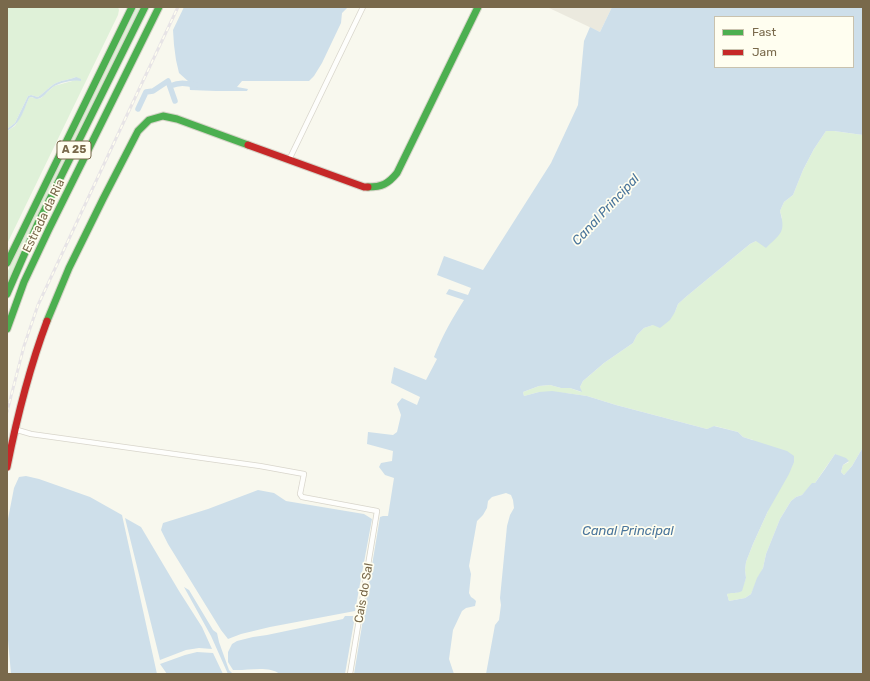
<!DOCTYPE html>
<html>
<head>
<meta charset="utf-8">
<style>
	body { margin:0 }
	#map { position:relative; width:870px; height:681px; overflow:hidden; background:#f8f8ee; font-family:Rubik,sans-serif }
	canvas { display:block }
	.frame { position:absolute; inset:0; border:8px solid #79694b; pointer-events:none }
	.legend { position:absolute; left:714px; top:16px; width:140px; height:52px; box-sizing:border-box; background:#fffef0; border:1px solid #c9c2ae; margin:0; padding:5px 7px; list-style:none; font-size:12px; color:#79694b }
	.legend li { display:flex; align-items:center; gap:8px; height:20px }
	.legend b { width:20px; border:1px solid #c9c2ae }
</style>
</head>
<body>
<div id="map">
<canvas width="870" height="681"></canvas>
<div class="frame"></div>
<ul class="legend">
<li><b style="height:5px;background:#4caf50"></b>Fast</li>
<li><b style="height:5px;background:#c62828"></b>Jam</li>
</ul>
</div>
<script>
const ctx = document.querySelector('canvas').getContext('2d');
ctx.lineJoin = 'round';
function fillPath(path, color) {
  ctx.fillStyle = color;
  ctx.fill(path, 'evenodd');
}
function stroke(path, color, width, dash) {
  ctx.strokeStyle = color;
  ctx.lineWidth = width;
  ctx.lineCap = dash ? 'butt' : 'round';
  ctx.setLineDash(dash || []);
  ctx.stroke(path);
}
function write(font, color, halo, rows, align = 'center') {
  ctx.font = font + ' Rubik,sans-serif';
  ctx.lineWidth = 3.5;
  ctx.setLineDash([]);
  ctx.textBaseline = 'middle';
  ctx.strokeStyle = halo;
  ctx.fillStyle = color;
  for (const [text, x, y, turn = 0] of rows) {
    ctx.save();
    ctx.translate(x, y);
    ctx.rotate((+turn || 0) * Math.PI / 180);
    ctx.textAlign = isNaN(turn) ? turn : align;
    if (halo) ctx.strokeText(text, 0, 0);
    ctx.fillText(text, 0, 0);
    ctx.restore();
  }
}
fillPath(new Path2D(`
	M547,7H612L600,32Z`), '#ebe9de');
fillPath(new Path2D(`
	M7,7H118L119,10L118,15L7,244V131L15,126L23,112L29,98L31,97L38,99L41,98L54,86L76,80V77C69,80 61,80 54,84C48,88 44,93 38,97L31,95L28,96L15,123L7,129Z
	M137,7H142L7,287V273L23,237Z
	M826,131H834L863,135V447L852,466L844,475L841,472L843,465L849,462L835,454L815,483L802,495L796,497L791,501L780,519L766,554L763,568L751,594L745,598L729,601L727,594L731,592L736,593L744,583L746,578L745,570L746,562L753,544L768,511L753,440L743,437L738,432L715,426L707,429L673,420L616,405L587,396L565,393L539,392L524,396L523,392L539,386L550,385L561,388H570L581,392L580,387L583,381L604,363L633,343L637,335L644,328L653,325L675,312L678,304L687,296L750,244L756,241L782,218L780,211L784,202L793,195L803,170L814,149Z`), '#dff1d8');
fillPath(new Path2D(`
	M184,7H348L342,13L341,23L322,63L314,76L309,81H242L237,87L248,89L247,91H216L190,90L189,82L179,73L176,60L174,45L173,30Z
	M612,7H863V135L834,131H826L814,149L803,170L793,195L784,202L780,211C786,233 781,233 766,248L756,241L750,244L687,296L678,304L675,312L670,320L660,328L653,325L644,328L637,335L633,343L604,363L583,381L580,387L582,392L570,388H561L550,385L539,386L523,392L524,396L539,392L552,391L587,396L616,405L673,420L707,429L714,426L738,432L743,437L787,451L794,456V462L789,474L768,511L753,544L746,562L745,570L746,578L742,591C736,594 733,592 727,594L729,601L745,598L751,594L757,578L763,568L766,554L780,519L791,501L796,497L802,495L812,483H815L825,469L835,454L846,458L849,461L843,465L841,472L844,475L852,466L863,447V674H486L495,625L499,620L501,605L500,598L507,526L510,515L514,508L513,500L511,495L506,493L492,497L488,501L487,508L483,515L477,521L469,566L471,574L469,593L471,597L474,599L476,601L475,606L466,608L462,611L453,630L449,659L454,674H354L380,517L383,516H388L394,478L385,475L379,467L381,463L392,461L393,451L367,444L368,432L393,435L397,432L401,415L397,404L402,398L417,405L420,397L391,383L394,367L426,380L437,359L434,357C442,336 452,319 464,300L446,294L449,289L468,295L471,288L437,275L444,256L483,270L551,163L578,105L584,41L590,27L600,32ZM715,17H853V67H715Z
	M76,77L81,79V81C75,79 58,83 53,87C48,90 43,99 37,99C35,99 33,97 31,97L29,98C25,107 22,118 15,125C13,127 10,129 7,131V129L15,123L28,96L31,95L38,97C44,93 48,88 54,84C61,80 69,80 76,77Z
	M26,476L39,479L90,497L122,515L157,674H11L7,629V551L8,519L14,488L19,477Z
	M258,490L274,493L286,501L364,514L372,519L355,611L270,627L241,634L228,639L221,630L168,544L161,530L163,523L208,509Z
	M125,518L141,527L179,591L202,627L212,649L199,648L186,650L160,660Z
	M184,587L189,590L213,630L217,633L219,642L229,670L233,674H228L211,636Z
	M345,616H355L345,674H280C268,665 247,671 233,670L228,662V652L232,644L237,641L253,637L267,635L343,619Z
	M197,652L213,653L223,674H167L160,664L185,655Z`), '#cedfea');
stroke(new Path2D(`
	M170,86C180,82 185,83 196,85
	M138,109L146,92L153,91L168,81L175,101`), '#cedfea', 5.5);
const street = new Path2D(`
	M289,160L363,7
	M14,429L31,434L260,466L304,474L300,494L302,497L377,511L350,674`);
const fast = new Path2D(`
	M368,187C382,187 388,184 397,173L478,7
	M7,263L132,7
	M7,294L38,223L145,7
	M47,321L69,268L103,199L138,131L149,120L163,116L177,119L248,145
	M7,329L24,282L49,229L159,7`);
const jam = new Path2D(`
	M248,145L364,187H368
	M7,467C17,417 29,369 47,321`);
stroke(street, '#d8d5cb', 6);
stroke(fast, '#d6d4c8', 9);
stroke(jam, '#d6d4c8', 9);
stroke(street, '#fefefc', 4.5);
stroke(fast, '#4caf50', 7);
stroke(jam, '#c62828', 7);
const rail = new Path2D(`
	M7,412L24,346L38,305L142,83L178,7`);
stroke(rail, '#e7e4e6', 3);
stroke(rail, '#fffef0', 1.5, [4.5]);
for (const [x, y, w] of [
	[74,150,34]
]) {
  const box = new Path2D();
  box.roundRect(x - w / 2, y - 9, w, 18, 3);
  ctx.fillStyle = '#fffef0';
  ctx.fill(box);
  stroke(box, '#79694b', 1);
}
write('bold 11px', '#79694b', null, [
	["A 25",74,150]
]);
write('12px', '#79694b', '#fffef0', [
	["Estrada da Ria",44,216,-64],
	["Cais do Sal",364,593,-80]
]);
write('italic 13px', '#4a759b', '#fffef0', [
	["Canal Principal",606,210,-47],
	["Canal Principal",628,531]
]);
</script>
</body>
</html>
